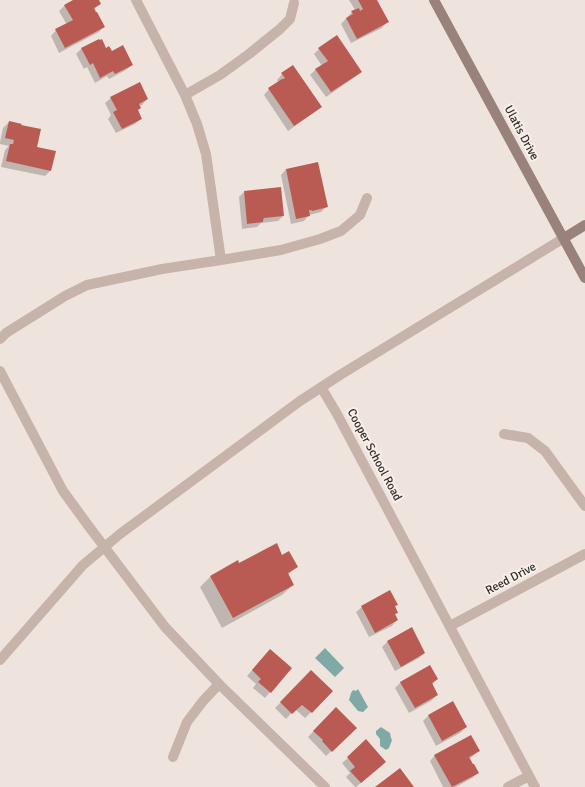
<!DOCTYPE html>
<html>
<head>
<meta charset="utf-8">
<style>
	body { margin:0 }
	canvas { display:block; background:#efe4dd }
</style>
</head>
<body>
<canvas width="585" height="787"></canvas>
<script>
const ctx = document.querySelector('canvas').getContext('2d');
ctx.lineJoin = 'round';
function fillPath(path, color) {
  ctx.fillStyle = color;
  ctx.fill(path, 'evenodd');
}
function stroke(path, color, width, dash) {
  ctx.strokeStyle = color;
  ctx.lineWidth = width;
  ctx.lineCap = dash ? 'butt' : 'round';
  ctx.setLineDash(dash || []);
  ctx.stroke(path);
}
function write(font, color, halo, rows, align = 'center') {
  ctx.font = font + ' Signika,sans-serif';
  ctx.lineWidth = 4;
  ctx.setLineDash([]);
  ctx.textBaseline = 'middle';
  ctx.strokeStyle = halo;
  ctx.fillStyle = color;
  for (const [text, x, y, turn = 0] of rows) {
    ctx.save();
    ctx.translate(x, y);
    ctx.rotate((+turn || 0) * Math.PI / 180);
    ctx.textAlign = isNaN(turn) ? turn : align;
    if (halo) ctx.strokeText(text, 0, 0);
    ctx.fillText(text, 0, 0);
    ctx.restore();
  }
}
fillPath(new Path2D(`
	M325,648L344,668L335,677L315,658Z
	M358,689L368,707L363,712L358,711L349,700L351,693L353,690L356,691Z
	M381,727L390,733L391,738L392,740L389,748L386,750L380,746V739L376,734V731Z`), '#7fa9a5');
fillPath(new Path2D(`
	M75,0H98L100,4L93,10L104,26L99,32L59,53L51,36L56,30L67,25L59,11L65,5Z
	M349,0H376L387,22L382,28L351,43L341,24L352,12L355,10Z
	M99,40L105,49L132,65L126,70L109,79L107,76L95,83L87,67L84,69L76,54L81,49Z
	M319,49L361,72L355,77L326,97L310,75L316,69L322,66L314,54Z
	M282,74L320,107L315,112L288,131L264,95L269,89L279,83L277,80Z
	M139,83L147,99L142,105L139,106L137,111L141,118L135,124L116,133L108,119L111,115L105,103L111,98Z
	M9,122L36,147L50,171L45,176L1,167L5,150L9,146L0,144V142L3,128Z
	M286,169L327,206L321,212L309,215L304,221L291,224L281,175Z
	M244,192L283,216L278,221L261,223L257,227L242,229L239,197Z
	M282,556L296,567L288,575L293,585L282,595L222,628L200,587L210,577L237,562L239,564Z
	M397,604L394,607L397,612L394,615L397,620L392,626L369,637L356,612L362,607Z
	M412,628L424,653L419,658L395,671L382,647L387,642Z
	M265,655L291,668L265,698L253,688L256,684L247,676Z
	M311,672L332,692L305,718L295,709L286,719L275,708Z
	M437,679L432,685L437,695L431,701L409,713L395,688L401,682Z
	M452,702L466,727L460,733L436,746L423,721L428,716Z
	M336,708L355,728L326,756L308,737Z
	M478,751L473,756L469,759L478,773L472,778L456,787H443L430,761L435,755Z
	M348,758L380,767L356,787H355L346,777L350,773L342,763Z`), '#0003');
fillPath(new Path2D(`
	M73,0H99L101,4L94,8L96,12H97L105,27L65,48L55,29L73,20L64,5Z
	M358,0H377L389,22L357,39L346,18L353,14L351,11L359,8L360,11L363,9Z
	M337,35L362,72L331,92L315,69L328,61L318,48Z
	M99,39L100,40L102,39L106,48L109,46L112,51L123,45L133,65L115,74L113,71L100,78L93,63L90,65L81,48Z
	M293,65L322,107L294,126L268,88L282,79H283L285,78L281,73Z
	M140,82L148,99L139,104L141,108L138,110L142,119L122,129L113,112L117,110L110,97Z
	M9,121L22,124L21,125L41,129L37,147L56,151L51,171L6,161L10,144H13L14,140L5,138Z
	M318,162L328,207L312,211L311,210H309L310,216L296,219L286,169Z
	M281,187L284,216L264,218L263,220V222L247,224L244,191Z
	M277,543L282,555L289,551L298,567L288,573L294,585L233,618L210,576L238,560L239,563Z
	M390,590L398,605L395,606L398,613L395,614L398,620L375,633L361,606Z
	M412,627L425,653L401,667L387,641Z
	M270,649L292,668L271,693L258,682L261,679L252,670Z
	M430,665L438,679L432,683L438,695L415,708L400,682Z
	M311,670L333,691L312,713L302,705L292,714L280,702Z
	M453,701L467,727L442,741L428,715Z
	M336,707L357,728L332,752L322,741L323,740L313,731Z
	M471,735L480,751L469,757L473,764H474L479,773L452,787L434,755Z
	M366,739L386,762L361,783L350,771L355,767L347,757Z
	M400,768L414,787H375Z`), '#b95b52');
stroke(new Path2D(`
	M185,95L220,75L249,54L280,29L290,19L294,3
	M221,260L281,250L320,239L341,231L360,215L367,198
	M0,339L6,333L65,296L87,285L162,269L221,260L206,154L197,124L185,95L136,0
	M0,371L63,491L90,528L165,627L219,684L325,787
	M321,387L337,414L535,787
	M504,434L528,438L545,451L585,506
	M450,626L585,554
	M0,660L83,565L120,534L300,401L340,375L564,238
	M173,757L187,722L203,701L219,684
	M508,787L529,776`), '#c6b3aa', 10);
stroke(new Path2D(`
	M434,0L585,278
	M564,238L585,225`), '#99827c', 10);
write('12px', '#342b29', '#f7efe9', [
	["Ulatis Drive",521,133,62],
	["Cooper School Road",374,455,62],
	["Reed Drive",511,579,-28]
]);
</script>
</body>
</html>
